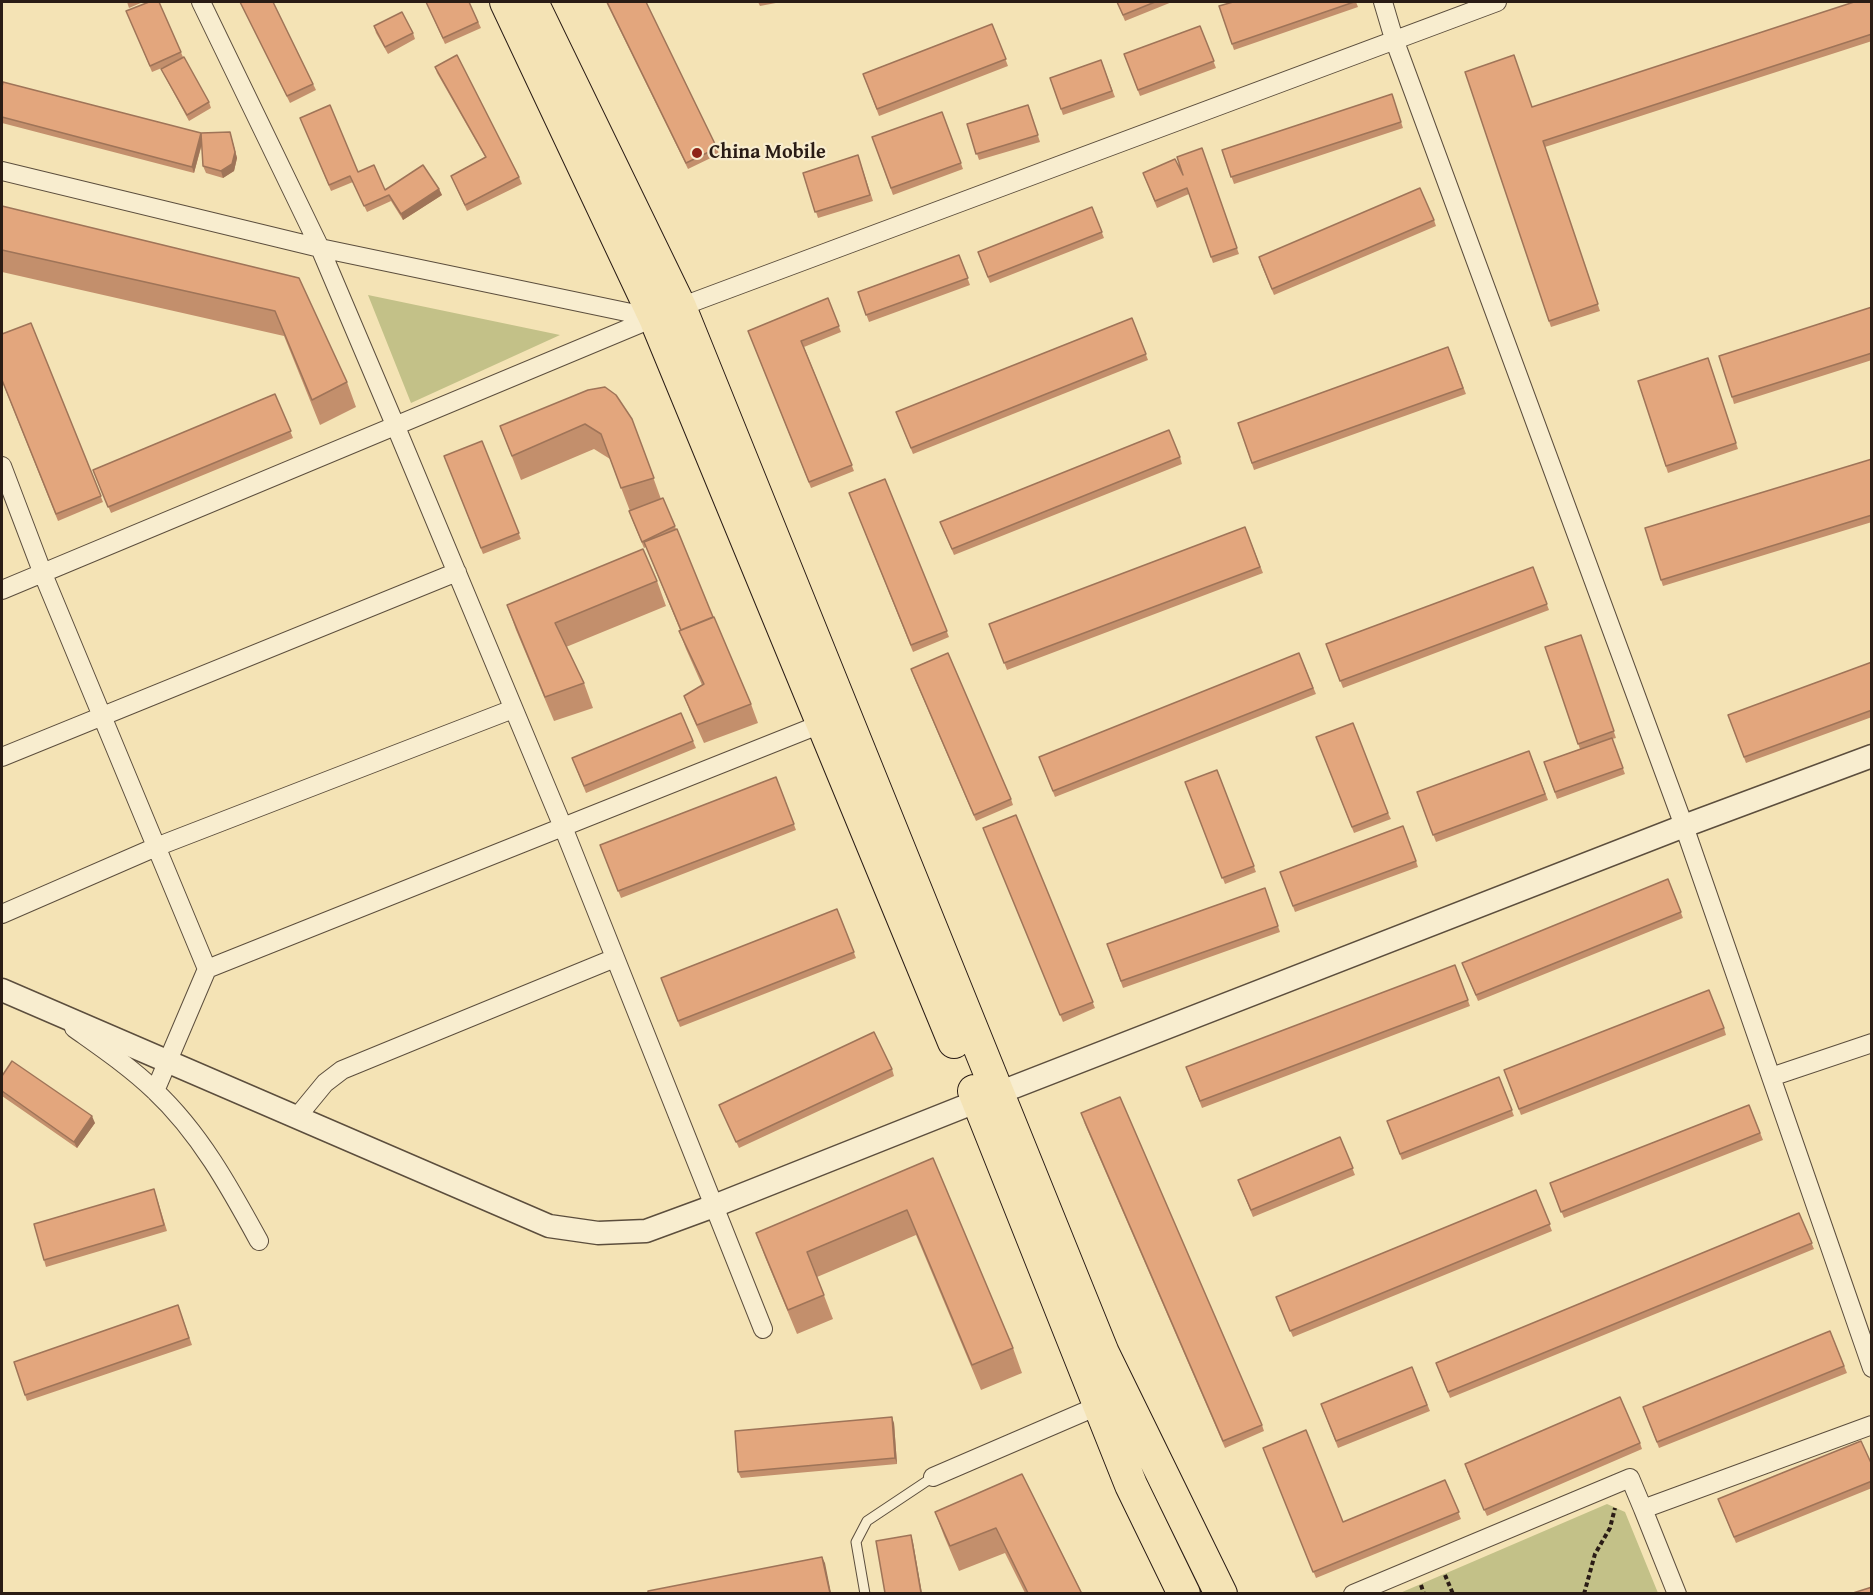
<!DOCTYPE html>
<html>
<head>
<meta charset="utf-8">
<style>
	body { margin:0 }
	#map { position:relative; width:1873px; height:1595px; overflow:hidden; background:#f4e3b5; font-family:"Gentium Book Plus",serif }
	canvas { display:block }
	.frame { position:absolute; inset:0; border:3px solid #2a1c15; pointer-events:none }
</style>
</head>
<body>
<div id="map">
<canvas width="1873" height="1595"></canvas>
<div class="frame"></div>
</div>
<script>
const ctx = document.querySelector('canvas').getContext('2d');
ctx.lineJoin = 'round';
function fillPath(path, color) {
  ctx.fillStyle = color;
  ctx.fill(path, 'evenodd');
}
function stroke(path, color, width, dash) {
  ctx.strokeStyle = color;
  ctx.lineWidth = width;
  ctx.lineCap = dash ? 'butt' : 'round';
  ctx.setLineDash(dash || []);
  ctx.stroke(path);
}
function write(font, color, halo, rows, align = 'center') {
  ctx.font = font + ' "Gentium Book Plus",serif';
  ctx.lineWidth = 4.5;
  ctx.setLineDash([]);
  ctx.textBaseline = 'middle';
  ctx.strokeStyle = halo;
  ctx.fillStyle = color;
  for (const [text, x, y, turn = 0] of rows) {
    ctx.save();
    ctx.translate(x, y);
    ctx.rotate((+turn || 0) * Math.PI / 180);
    ctx.textAlign = isNaN(turn) ? turn : align;
    if (halo) ctx.strokeText(text, 0, 0);
    ctx.fillText(text, 0, 0);
    ctx.restore();
  }
}
fillPath(new Path2D(`
	M368,295L560,335L411,403Z
	M1607,1504L1625,1512L1658,1593H1400Z`), '#c3c188');
const service = new Path2D(`
	M865,1594L856,1542L867,1521L933,1477`);
const minor = new Path2D(`
	M201,2L320,248L396,427L563,827L763,1329
	M1383,2L1394,39L1684,826L1872,1368
	M2,171L320,248L655,318
	M2,466L43,574L207,969
	M2,590L680,307L1497,2
	M2,757L457,572
	M2,914L156,847L513,709
	M74,1028C102,1048 130,1067 154,1090C200,1133 230,1188 259,1241
	M1771,1077L1872,1043
	M155,1091L207,969L831,720
	M297,1117L325,1083L342,1070L615,958
	M933,1477L1107,1402
	M1643,1509L1677,1594
	M1353,1594L1630,1478L1643,1509L1872,1425`);
const tertiary = new Path2D(`
	M2,990L549,1226L598,1233L646,1231L714,1206L978,1101L1684,826L1872,756`);
const trunk = new Path2D(`
	M506,2L655,318L954,1042
	M532,2L680,307L1103,1353L1221,1594
	M974,1091L1131,1485L1184,1594`);
stroke(service, '#5c4e3d', 11);
stroke(minor, '#5c4e3d', 20);
stroke(tertiary, '#5c4e3d', 25);
stroke(trunk, '#2a1c15', 34);
stroke(new Path2D(`
	M1445,1575L1453,1594
	M1421,1585L1424,1594
	M1584,1594L1595,1554L1610,1528L1615,1508`), '#2a1c15', 4, [4.5, 3]);
stroke(service, '#f8edcf', 9);
stroke(minor, '#f8edcf', 18);
stroke(tertiary, '#f8edcf', 22);
stroke(trunk, '#f4e3b5', 32);
fillPath(new Path2D(`
	M127,2H143L129,8Z
	M159,2L183,57L209,102L211,108L189,121L164,75L161,69L169,65L152,72L129,17Z
	M240,2H273L316,90L290,103Z
	M426,2H469L481,28L445,44Z
	M606,2L717,148L719,154L688,169Z
	M758,2H781L760,6Z
	M1117,2H1172L1125,21Z
	M1356,2L1358,7L1234,50L1219,6Z
	M1872,2V41L1545,147L1600,311L1551,327L1465,72L1532,107Z
	M992,24L1008,66L879,116L863,74Z
	M374,26L413,33L415,39L388,54L376,33Z
	M1200,26L1216,68L1140,96L1124,54Z
	M1101,60L1115,97L1063,115L1050,78Z
	M435,67L519,177L522,184L467,211L451,176L485,157L437,73Z
	M2,87L201,133L230,132L237,158L234,171L223,178L206,173L203,166L202,144L194,173L2,123Z
	M1392,94L1403,128L1234,184L1222,150Z
	M1028,105L1040,142L979,160L967,124Z
	M942,112L963,169L893,195L872,137Z
	M303,124L358,172L385,190L439,189L442,195L403,220L391,201L367,212L353,182L331,191Z
	M1202,148L1239,254L1213,263L1189,194L1157,208L1143,173L1183,175Z
	M858,155L873,201L818,218L803,173Z
	M2,206L299,278L347,382L356,407L320,425L284,336L2,272Z
	M1092,207L1104,238L990,283L978,252Z
	M1434,220L1436,226L1274,295L1261,264Z
	M959,255L970,285L869,322L858,292Z
	M828,298L841,332L804,347L854,471L811,488L748,331Z
	M1872,307V360L1734,404L1732,397Z
	M1132,318L1148,360L913,454L896,412Z
	M31,323L103,502L58,521L2,381Z
	M1448,347L1466,394L1254,470L1238,423Z
	M1708,358L1738,449L1668,473L1638,381Z
	M275,394L293,438L111,513L93,470Z
	M632,419L661,499L663,498L713,617L751,704L758,723L704,743L691,714L684,696L702,685L686,649L679,631L680,630L646,547L644,548L631,517L630,511L610,459L594,449L521,480L500,426Z
	M482,441L521,539L483,554L444,456Z
	M1180,457L1182,464L954,555L940,522Z
	M1872,459V522L1663,586L1661,580Z
	M885,479L949,637L913,652L849,493Z
	M1245,527L1263,573L1007,670L989,624Z
	M1533,567L1549,610L1343,688L1326,644Z
	M657,581L666,606L566,647L584,683L593,708L554,721L516,630L507,605Z
	M1581,635L1616,738L1612,739L1625,774L1557,799L1544,762L1580,749L1545,647Z
	M1299,653L1316,694L1055,797L1039,757Z
	M1872,662V717L1746,763L1728,715Z
	M913,675L1011,799L1013,805L976,821Z
	M681,713L696,748L586,793L572,758Z
	M1316,737L1388,813L1391,819L1354,833Z
	M1529,751L1548,800L1436,842L1417,792Z
	M1217,770L1256,872L1225,884L1185,782Z
	M776,777L796,830L621,898L600,845Z
	M1016,815L1095,1008L1063,1022L983,828Z
	M1416,861L1418,867L1295,912L1280,872Z
	M1668,879L1683,918L1478,1001L1462,963Z
	M1265,888L1280,932L1123,988L1107,944Z
	M837,909L856,958L680,1027L661,978Z
	M1455,965L1470,1006L1202,1108L1186,1067Z
	M1724,1028L1726,1035L1521,1115L1504,1070Z
	M892,1069L894,1076L739,1148L719,1105Z
	M2,1076L95,1123L77,1148L2,1096Z
	M1499,1077L1514,1116L1402,1160L1387,1121Z
	M1749,1105L1763,1140L1564,1218L1550,1183Z
	M1083,1120L1262,1425L1264,1431L1225,1448Z
	M1340,1137L1355,1175L1253,1217L1238,1180Z
	M933,1158L1013,1348L1022,1373L981,1390L916,1235L817,1277L833,1319L797,1334L765,1257L756,1233Z
	M1536,1190L1552,1231L1293,1337L1276,1297Z
	M156,1195L167,1231L46,1267L44,1260Z
	M1799,1213L1814,1249L1450,1398L1436,1363Z
	M178,1305L192,1345L27,1401L14,1362Z
	M1830,1331L1847,1373L1659,1448L1643,1407Z
	M1412,1367L1430,1411L1338,1448L1321,1404Z
	M894,1423L897,1464L741,1478L738,1472Z
	M1640,1443L1642,1449L1487,1516L1467,1471Z
	M1263,1448L1343,1522L1445,1480L1461,1519L1316,1578Z
	M1872,1465V1488L1736,1543L1718,1499Z
	M1022,1474L1082,1593H1025L1005,1553L959,1571L944,1536L935,1512Z`), '#c38f6c');
fillPath(new Path2D(`
	M230,132L237,158L234,171L223,178L221,171Z
	M201,133L203,139L194,173L192,167Z
	M439,189L442,195L403,220L401,214Z
	M92,1116L95,1123L77,1148L74,1142Z
	M892,1417L894,1423L897,1464L895,1458Z
	M911,1535L913,1542L922,1593H921Z
	M822,1557L825,1563L831,1593H830Z`), '#9f7458');
const building = new Path2D(`
	M149,2H159L181,52L150,66L126,11Z
	M240,2H273L313,84L287,96Z
	M426,2H469L478,22L443,38Z
	M607,2H646L717,148L686,163Z
	M1117,2H1155L1123,15Z
	M1233,2H1354L1232,44L1219,6Z
	M1854,2H1872V34L1543,141L1598,304L1549,321L1465,72L1514,55L1532,107Z
	M402,12L413,33L385,47L374,26Z
	M992,24L1006,59L877,109L863,74Z
	M1200,26L1214,61L1138,90L1124,54Z
	M457,55L519,177L465,205L451,176L486,157L435,67Z
	M184,57L209,102L187,115L161,69Z
	M1101,60L1112,91L1061,109L1050,78Z
	M3,82L201,133L192,167L2,117V87Z
	M1392,94L1401,122L1231,177L1222,150Z
	M330,105L358,172L374,165L385,190L423,165L439,189L401,214L389,195L364,206L350,176L329,185L300,118Z
	M1028,105L1038,135L976,154L967,124Z
	M942,112L961,163L891,188L872,137Z
	M230,132L235,152L232,164L221,171L203,166L201,133Z
	M1202,148L1237,248L1211,257L1187,188L1155,201L1143,173L1175,159L1183,175L1177,157Z
	M858,155L870,195L815,212L803,173Z
	M1420,188L1434,220L1272,289L1259,257Z
	M2,206L299,278L347,382L312,400L275,311L2,250Z
	M1092,207L1102,232L988,277L978,252Z
	M959,255L968,278L866,315L858,292Z
	M828,298L839,326L801,341L852,465L809,482L748,331Z
	M1872,307V353L1732,397L1719,356Z
	M1132,318L1146,354L911,448L896,412Z
	M31,323L101,496L56,514L2,380V334Z
	M1448,347L1463,388L1252,463L1238,423Z
	M1708,358L1736,443L1666,466L1638,381Z
	M605,387L616,395L632,419L654,478L621,488L601,434L585,424L512,456L500,426L588,390Z
	M275,394L291,431L108,507L93,470Z
	M1169,430L1180,457L952,549L940,522Z
	M482,441L519,533L481,548L444,456Z
	M1872,459V515L1661,580L1645,528Z
	M885,479L947,631L911,645L849,493Z
	M663,498L675,526L642,542L629,511Z
	M1245,527L1260,567L1004,663L989,624Z
	M677,529L713,617L681,630L644,542Z
	M643,549L657,581L555,623L584,683L545,697L507,605Z
	M1533,567L1547,604L1340,681L1326,644Z
	M714,617L751,704L697,725L684,696L704,684L679,631Z
	M1581,635L1614,731L1578,744L1545,647Z
	M948,653L1011,799L974,815L911,669Z
	M1299,653L1313,688L1053,791L1039,757Z
	M1872,662V710L1744,757L1728,715Z
	M681,713L693,741L584,786L572,758Z
	M1353,723L1388,813L1352,827L1316,737Z
	M1612,738L1623,768L1555,792L1544,762Z
	M1529,751L1545,794L1433,835L1417,792Z
	M1217,770L1254,866L1222,878L1185,782Z
	M776,777L794,824L618,891L600,845Z
	M1016,815L1093,1002L1060,1015L983,828Z
	M1403,826L1416,861L1293,906L1280,872Z
	M1668,879L1681,912L1476,995L1462,963Z
	M1265,888L1278,926L1121,981L1107,944Z
	M837,909L854,952L678,1021L661,978Z
	M1455,965L1468,1000L1200,1101L1186,1067Z
	M1709,990L1724,1028L1519,1109L1504,1070Z
	M874,1032L892,1069L736,1142L719,1105Z
	M12,1061L92,1116L74,1142L2,1091V1076Z
	M1499,1077L1512,1110L1400,1154L1387,1121Z
	M1120,1097L1262,1425L1223,1441L1081,1113Z
	M1749,1105L1760,1133L1561,1212L1550,1183Z
	M1340,1137L1353,1168L1251,1210L1238,1180Z
	M933,1158L1013,1348L972,1365L907,1210L807,1252L824,1295L788,1310L756,1233Z
	M154,1189L164,1225L44,1260L34,1224Z
	M1536,1190L1550,1224L1290,1331L1276,1297Z
	M1799,1213L1812,1243L1448,1392L1436,1363Z
	M178,1305L189,1338L25,1395L14,1362Z
	M1830,1331L1844,1366L1657,1442L1643,1407Z
	M1412,1367L1427,1405L1336,1441L1321,1404Z
	M1620,1397L1640,1443L1484,1510L1465,1464Z
	M892,1417L895,1458L738,1472L735,1431Z
	M1306,1430L1343,1522L1445,1480L1459,1512L1313,1572L1263,1448Z
	M1861,1441L1872,1465V1481L1734,1537L1718,1499Z
	M1022,1474L1081,1592V1593H1028L996,1528L950,1546L935,1512Z
	M911,1535L921,1593H885L876,1541Z
	M822,1557L830,1593H648V1591Z
	M1872,1587V1593H1853Z`);
fillPath(building, '#e3a67d');
stroke(building, '#9f7458', 1.5);
for (const [x, y, r, color] of [
	[697,153,6,"#8f2418"]
]) {
  const dot = new Path2D();
  dot.arc(x, y, r, 0, 2 * Math.PI);
  ctx.fillStyle = color;
  ctx.fill(dot);
  stroke(dot, '#f8edcf', 2);
}
write('bold 20px', '#2a1c15', '#f8edcf', [
	["China Mobile",709,153]
], 'left');
</script>
</body>
</html>
